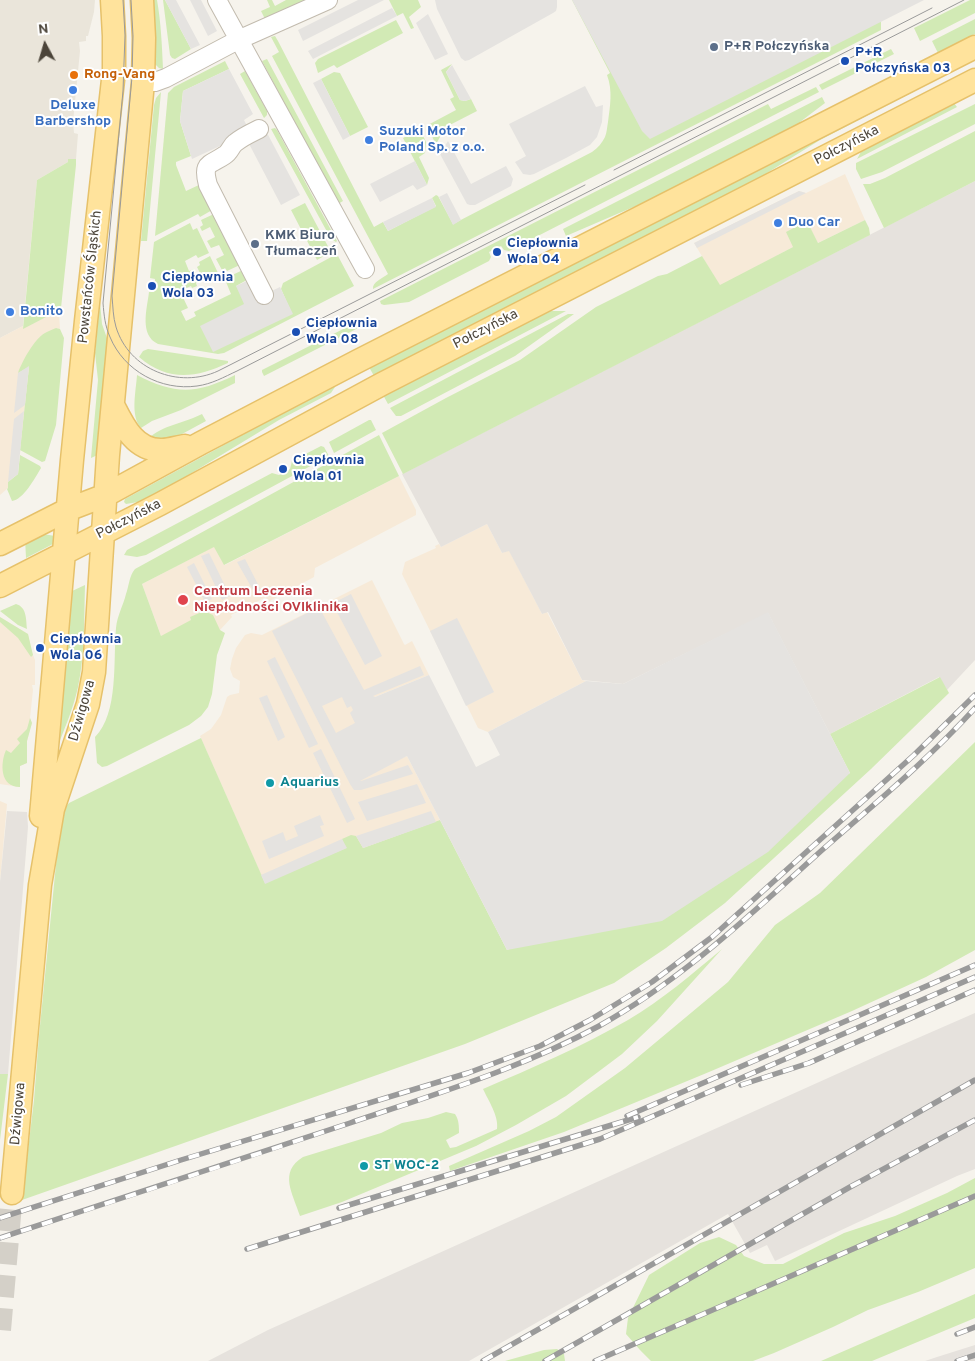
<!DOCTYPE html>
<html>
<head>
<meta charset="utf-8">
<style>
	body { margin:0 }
	#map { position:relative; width:975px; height:1361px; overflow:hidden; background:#f6f3ec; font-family:Overpass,sans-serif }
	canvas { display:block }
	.north { position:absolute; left:20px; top:20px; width:50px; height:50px; -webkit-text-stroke:4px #fff; paint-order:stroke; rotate:354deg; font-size:14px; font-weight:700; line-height:20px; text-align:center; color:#4b4439 }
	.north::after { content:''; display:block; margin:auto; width:18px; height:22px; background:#4b4439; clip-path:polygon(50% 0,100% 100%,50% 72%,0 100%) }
</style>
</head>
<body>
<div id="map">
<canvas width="975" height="1361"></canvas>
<div class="north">N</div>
</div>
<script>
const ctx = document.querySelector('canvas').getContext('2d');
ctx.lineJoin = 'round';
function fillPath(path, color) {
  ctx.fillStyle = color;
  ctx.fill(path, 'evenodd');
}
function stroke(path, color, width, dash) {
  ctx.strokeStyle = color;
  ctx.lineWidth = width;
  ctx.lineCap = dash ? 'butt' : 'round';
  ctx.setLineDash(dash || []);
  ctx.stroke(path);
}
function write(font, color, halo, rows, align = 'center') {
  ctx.font = font + ' Overpass,sans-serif';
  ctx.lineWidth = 4;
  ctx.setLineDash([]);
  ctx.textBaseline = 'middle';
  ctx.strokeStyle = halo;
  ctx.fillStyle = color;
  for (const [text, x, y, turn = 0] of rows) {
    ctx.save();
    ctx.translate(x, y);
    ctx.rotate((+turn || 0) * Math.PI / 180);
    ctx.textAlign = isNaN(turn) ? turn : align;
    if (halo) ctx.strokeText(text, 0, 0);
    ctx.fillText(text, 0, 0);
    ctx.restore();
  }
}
fillPath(new Path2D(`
	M0,0H95L94,12L88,36H86V41L79,42L80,51L73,122L74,133L78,134L76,159H69L68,162L37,180L23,326L0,338Z`), '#eae5da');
fillPath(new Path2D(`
	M845,174L865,220L818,243L806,221L793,247L720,286L694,243L799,191L806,193Z
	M59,314L60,329L56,328L29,366L20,453L8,488L0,495V338L23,326V328L50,315Z
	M399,476L416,510V515L315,568L314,577L268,602L266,597L231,615L232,617L220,630L161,636L142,584L215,546L225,565Z
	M487,524L502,553L509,550L542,614L547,612L582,680L586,681L488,732L478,728L402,574L405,562L436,548L435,546L439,544L441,547Z
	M372,580L404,644L405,645L412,641L429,675L375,697L402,758L407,756L440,820L265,884L200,736L211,729L221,715L227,697L230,695L239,693L240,681L233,677L230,669L232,659L236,648L245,635L251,633L262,635Z
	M0,617L28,634L31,650L35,660V685H32L33,690L30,718L32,723L27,741V763L20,766V787L0,784Z
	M0,801L7,804L0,882Z`), '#f7ead8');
fillPath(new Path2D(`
	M975,181V660L947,690L939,677L830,734L768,613L623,684L582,680L548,612L542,614L509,551L502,553L487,524L441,547L402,474Z
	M7,811L27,812L28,827L8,1074H0V882Z
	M975,1013V1169L957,1176L775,1261L767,1245L750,1253L728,1214L469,1361H208L268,1330L888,1051Z
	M975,1345V1361H925L937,1357Z`), '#e6e2dd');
fillPath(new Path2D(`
	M152,0H157C161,23 162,45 163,69L159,68L154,63Z
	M163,0H165L191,49L175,59L172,58L170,55Z
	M267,0H272L275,6L286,0H307L265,19L261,11L270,7Z
	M389,0H418L421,7L409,17L414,28L411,29L403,13L397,16Z
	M572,0H673L881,22V30L373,289C372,282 383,278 388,274L272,56L279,52L271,37L275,36L278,41L374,227L383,222L388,231L436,206L432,198L436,195L438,196L453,224L592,152C598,148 602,143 605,137C607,132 607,127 608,122C610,106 613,91 607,75L610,73Z
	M970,0H975V13L920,41L914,28Z
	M975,19V34L938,53L932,41Z
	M396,20L403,33L337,68L334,65L318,73L315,63L318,59Z
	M891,49L894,54L822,90L819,85Z
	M267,59L343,201L338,204L262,61Z
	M225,61L229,69L183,91L180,121L191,156L176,162V165L186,191L201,184L214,209L200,217L198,214L155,236L168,93L174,87Z
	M452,64L446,72L460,100L465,101L471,99L477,111L442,129L443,132L436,144L426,126L456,110L450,99L454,97L441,70Z
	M245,71L267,111V115L264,118L240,74Z
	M334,72L340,73L368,127L350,136L321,79Z
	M816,87L819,92L530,240L509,251L504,250L501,246L489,252L491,257L489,261L409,302L384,305L381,304L380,301L768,104L771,109Z
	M918,88L913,92L820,140L767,173L768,175L374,376L369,367Z
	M161,92L147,241H141L154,105L156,98Z
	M822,97L825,103L800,122L801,124L645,202L566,236L563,229Z
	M954,103L957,107L857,159L862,150Z
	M975,104V124L882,172L861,179L856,169V163Z
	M275,128L277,130L337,241L336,242L331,239L271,129Z
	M420,129L426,142L425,153L419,157L429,178L427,185L403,138Z
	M975,131V181L884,228L863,184H870L885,178Z
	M68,159H76V165L61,308L59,314L50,315L23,329L37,180L68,162Z
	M305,203L331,252L317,260L291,210Z
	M216,213L242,264L227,271L225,268L222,270L216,259L224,255L219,245L211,248L207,241L215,237L210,227L202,231L200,227L203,225L201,220Z
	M865,220L869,228L870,235L403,474L382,433L446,398L520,360L596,307L658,276L667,274L702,256L720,285L793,247L786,232L807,221L818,243Z
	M190,223L193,230L197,228L209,253L198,258L196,255L185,261L189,271L194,269L200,281L196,283L197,286L192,288L191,286L180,291L188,308L181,311L186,321L196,316L194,312L231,294L226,282L230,280L228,277L245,269L247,279L245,281L236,286L292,314L281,289L283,283L335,255L338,256L354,286L224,353L218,354L158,344C139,335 147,309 149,292H154L155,279L150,278L154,242Z
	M210,256L218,273L215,274L217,278L208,282L206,278L203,279L197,267L200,265L199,262Z
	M100,302L102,324L108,341L102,453L91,458L98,380L95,353Z
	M548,311H566L388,404L383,395Z
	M568,314H574L515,356L401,416H396L390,408Z
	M361,320L362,323V326L264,376L262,372V370Z
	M56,328L60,329L64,338L56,425L45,461L42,462L20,450L29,367L18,373C22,362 34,339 45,333C48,331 52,330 56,328Z
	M148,349L228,361V363C196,378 168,382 139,357L143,351Z
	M137,375C175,395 197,394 235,375V383L181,410L152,421L141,428C130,416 136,391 137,375Z
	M334,385L335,387L331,393L279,420L167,488L144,501L126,504L124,502L125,499Z
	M202,414L206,421L171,440L148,439C162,425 185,423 202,414Z
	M369,420H371L376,430L334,453L329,442Z
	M379,435L399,476L224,565L214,547L142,584L161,636L191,620L190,617L204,611L213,615L220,630L225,633L217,655L212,694L208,707L201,716L189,725L107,766L102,767L97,763L95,737C119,713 113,660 116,628C117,616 123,606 126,594C129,586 129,576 135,569Z
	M321,446L324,447L329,456L146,555L137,557L124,555L127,550L272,473L279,475L290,469L292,461Z
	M20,455L40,466L41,468C35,478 23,500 12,501L7,489L8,488V482L18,474Z
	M43,534L55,536V543L26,558L25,538Z
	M85,585C84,619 85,654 78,687C74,706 66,725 59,743L57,742L70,592Z
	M16,604C27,607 26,620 27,629L18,625L0,611Z
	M0,617L28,634L33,655L31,657L18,638L0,622Z
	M940,677L949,693L871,769L725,903L666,948L614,983L465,1044L22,1200L34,1100L39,1036L60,824L62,811L69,803L201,738L265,883L346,848L342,839L351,835L356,836L363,848L440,820L507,950L850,773L830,734Z
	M30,718L32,723L27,741V763L20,766V787C0,787 0,764 6,750L11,753L20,743L17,739L27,729Z
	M975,742V950L926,977L852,1011L709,1072L564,1132L450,1171L449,1166L529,1131L556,1117L625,1068L728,982L775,925L820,893Z
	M722,949L657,1021L622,1054L566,1096L516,1125L476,1146L342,1202L300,1216C293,1194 278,1172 303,1157L381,1133L402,1123L428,1118L446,1112L455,1114C459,1120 459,1126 459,1133L446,1140L450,1148L456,1147L497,1129C499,1116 488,1100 483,1089C532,1068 581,1047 628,1020C662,1000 692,974 722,949Z
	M0,1074H8L0,1140Z
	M975,1178V1268L918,1292L868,1310L833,1327L774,1353L753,1361H651L640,1350L626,1334L628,1318L649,1275L700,1243L719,1237L736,1245L744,1256L764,1264H783L844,1233L895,1216L947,1193Z
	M975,1294V1318L872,1361H821Z
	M557,1349L564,1354L565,1361H505L544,1350Z`), '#d2eab5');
fillPath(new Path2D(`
	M165,0H176L200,45L191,49Z
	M190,0H201L217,31L208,36Z
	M358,0H384L303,41L298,30Z
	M435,0H557V7L556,11L553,13L469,60L465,61L461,58L437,9Z
	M572,0H924L650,139L642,131Z
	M392,8L397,16L313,59L308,51Z
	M428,14L448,54L435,60L416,23Z
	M452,65L471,99L465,101L460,100L446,72Z
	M229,69L253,114L244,120L247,126L237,138L192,159L180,121L183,91Z
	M321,79L350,136L343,140L313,83Z
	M585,86L596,107L603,105L602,122L597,137L590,145L566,158L534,174L530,175L523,174L515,162L526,156L509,124Z
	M266,131L300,195L281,205L247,140Z
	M448,141L471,184L506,166L513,179L511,186L475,205H470L467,204L440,154Z
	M415,161L427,185L417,190L413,185L380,202L370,184Z
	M799,191L806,193L697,248L694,243Z
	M447,193L461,220L453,225L439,197Z
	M432,198L436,207L388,231L383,222Z
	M251,279L259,297L280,287L293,314L213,352L200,326L244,304L236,286Z
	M29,366L25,405L14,413L18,373Z
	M24,411L18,474L8,482L14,419Z
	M209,553L230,596L222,600L201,556Z
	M245,559L263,594L257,597L237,562Z
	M194,563L212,599L205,602L187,567Z
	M351,594L382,656L365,665L338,614L331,604Z
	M319,607L364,690L420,666L424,675L373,696L375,697L429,675L476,767L500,755L488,732L586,681L623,684L768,612L850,773L768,852L662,921L507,950L407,756L360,781H361L408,765L413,774L361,790H354L350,784L272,631ZM342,697L347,708L351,706L353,710L350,713L355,723L336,733L322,706Z
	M457,618L494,692L466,706L430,631Z
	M275,657L318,744L309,748L267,661Z
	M267,695L285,737L278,741L259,698Z
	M321,749L355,819L347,823L313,753Z
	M417,784L426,803L367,821L358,802Z
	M431,811L436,822L363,848L356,836Z
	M320,815L324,825L320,826L324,836L269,859L262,841L283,832L286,841L298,836L294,826Z
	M342,839L347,848L265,884L261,875Z`), '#e5e3e0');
stroke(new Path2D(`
	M0,1330L12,1193`), '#d4d0c8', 22, [22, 11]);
const minor = new Path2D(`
	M217,0L365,269
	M143,82H155L166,78L238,40L328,0
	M259,129C251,133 242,137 235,143C231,146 230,152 225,155C209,166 202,162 208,185L264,295`);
const major = new Path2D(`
	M113,405C123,425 135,451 162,450C169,450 178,447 185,446
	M0,544L67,510L106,495L201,443L358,361L975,47
	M0,586L160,504L382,384L975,80
	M41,816L72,460L86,321L114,71V36L112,0
	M12,1193L40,885L53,809L88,704L94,672L108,455L143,82L144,38L142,0`);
stroke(minor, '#c2bbae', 20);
stroke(major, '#e6c16a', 25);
stroke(minor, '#fff', 18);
stroke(major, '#ffe39c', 22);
stroke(new Path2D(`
	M123,0L125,35L123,91L103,303C104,315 105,326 110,337C124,371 161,391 197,386C212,384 224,377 237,371L964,0
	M131,0L133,36L132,77L112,296C113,307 113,317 116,327C129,370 179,389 218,371L585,185
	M614,170L932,8`), '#9a9a9a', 1);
const rail = new Path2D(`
	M741,1085L809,1063L975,990
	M627,1116L975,965
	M339,1208L638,1117
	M0,1218L181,1160L468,1073L540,1046L590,1020L652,982L712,937L914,755L975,695
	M0,1238C117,1200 234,1162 350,1123C435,1094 520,1069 599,1026C682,980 751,914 821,851C873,805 928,760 975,708
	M247,1249L600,1139L975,977
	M957,1334L975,1327
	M483,1361L975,1080
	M545,1361L850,1187L975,1120
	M595,1361L975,1196
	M957,1361L975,1355`);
stroke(rail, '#9a9a9a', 5.5);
stroke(rail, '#fff', 4, [11]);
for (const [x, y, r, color] of [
	[714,47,5,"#5c6f8a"],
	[845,61,5,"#1a4fb4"],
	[74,75,5,"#e8710a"],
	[73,90,5,"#3f7fe0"],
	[369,140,5,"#3f7fe0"],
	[778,223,5,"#3f7fe0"],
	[255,244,5,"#5c6f8a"],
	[497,252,5,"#1a4fb4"],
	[152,286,5,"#1a4fb4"],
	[10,312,5,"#3f7fe0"],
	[296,332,5,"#1a4fb4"],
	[283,469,5,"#1a4fb4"],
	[183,600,6,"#e0444e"],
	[40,648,5,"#1a4fb4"],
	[270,783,5,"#0f9aa8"],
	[364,1166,5,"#0f9aa8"]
]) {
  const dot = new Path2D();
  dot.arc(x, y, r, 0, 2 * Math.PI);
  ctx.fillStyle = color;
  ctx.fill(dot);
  stroke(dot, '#fff', 2);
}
write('bold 14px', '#4e5e75', '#fff', [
	["P+R Połczyńska",724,47],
	["KMK Biuro",265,236],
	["Tłumaczeń",265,252]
], 'left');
write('bold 14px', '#164399', '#fff', [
	["P+R",855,53],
	["Połczyńska 03",855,69],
	["Ciepłownia",507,244],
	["Wola 04",507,260],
	["Ciepłownia",162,278],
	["Wola 03",162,294],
	["Ciepłownia",306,324],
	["Wola 08",306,340],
	["Ciepłownia",293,461],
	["Wola 01",293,477],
	["Ciepłownia",50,640],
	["Wola 06",50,656]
], 'left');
write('bold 14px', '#c56008', '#fff', [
	["Rong-Vang",84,75]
], 'left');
write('bold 14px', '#366cbe', '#fff', [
	["Deluxe",73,106,"center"],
	["Barbershop",73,122,"center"],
	["Suzuki Motor",379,132],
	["Poland Sp. z o.o.",379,148],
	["Duo Car",788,223],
	["Bonito",20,312]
], 'left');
write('14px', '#4b4439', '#fff', [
	["Połczyńska",847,146,-27],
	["Powstańców Śląskich",91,277,-84],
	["Połczyńska",486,330,-27],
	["Połczyńska",129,520,-27],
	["Dźwigowa",83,711,-74],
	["Dźwigowa",19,1114,-85]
]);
write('bold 14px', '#be3a42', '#fff', [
	["Centrum Leczenia",194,592],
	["Niepłodności OVIklinika",194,608]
], 'left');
write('bold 14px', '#0d838f', '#fff', [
	["Aquarius",280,783],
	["ST WOC-2",374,1166]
], 'left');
</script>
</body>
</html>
